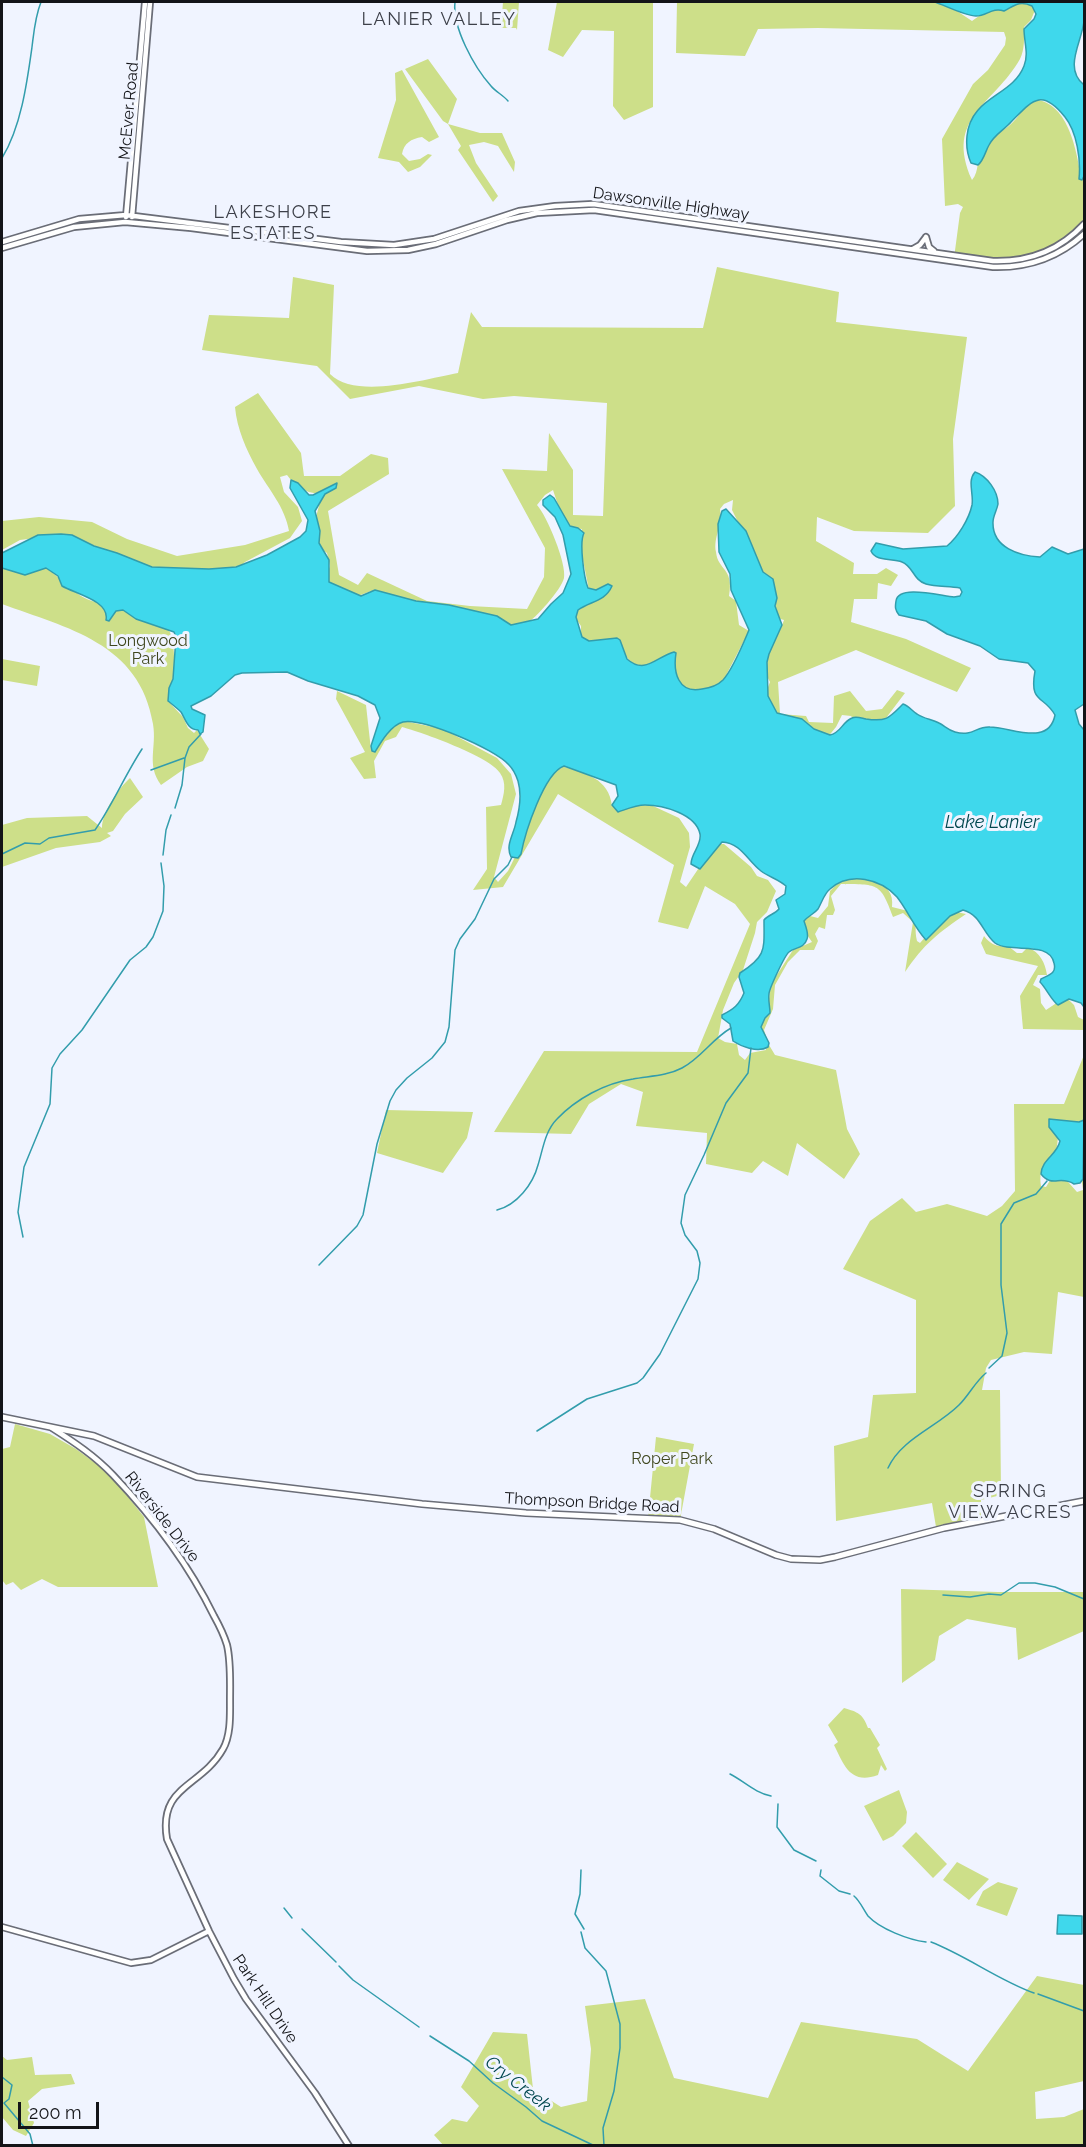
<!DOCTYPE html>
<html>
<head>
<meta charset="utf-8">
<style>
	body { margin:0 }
	#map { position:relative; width:1086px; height:2147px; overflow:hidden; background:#f0f4ff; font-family:Raleway,sans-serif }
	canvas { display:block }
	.frame { position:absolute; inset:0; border:3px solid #131418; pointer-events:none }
	.scale { position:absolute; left:18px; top:2102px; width:81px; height:27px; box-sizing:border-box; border:3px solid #131418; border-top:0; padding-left:8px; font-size:18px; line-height:21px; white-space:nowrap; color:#131418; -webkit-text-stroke:4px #f0f4ff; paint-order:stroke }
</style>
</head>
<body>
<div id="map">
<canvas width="1086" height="2147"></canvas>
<div class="frame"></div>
<div class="scale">200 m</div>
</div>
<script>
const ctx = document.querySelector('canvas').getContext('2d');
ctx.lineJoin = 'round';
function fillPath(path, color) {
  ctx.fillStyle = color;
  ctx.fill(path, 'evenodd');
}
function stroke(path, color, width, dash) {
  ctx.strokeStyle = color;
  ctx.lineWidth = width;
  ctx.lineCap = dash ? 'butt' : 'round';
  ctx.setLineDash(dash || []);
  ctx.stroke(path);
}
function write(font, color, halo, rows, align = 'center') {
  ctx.font = font + ' Raleway,sans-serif';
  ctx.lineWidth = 6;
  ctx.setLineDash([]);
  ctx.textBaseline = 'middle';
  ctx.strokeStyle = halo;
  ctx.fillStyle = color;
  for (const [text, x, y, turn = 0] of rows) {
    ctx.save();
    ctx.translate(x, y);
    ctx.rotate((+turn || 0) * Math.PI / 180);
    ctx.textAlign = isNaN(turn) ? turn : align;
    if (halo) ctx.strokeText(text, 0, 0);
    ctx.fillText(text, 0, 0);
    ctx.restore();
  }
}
fillPath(new Path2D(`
	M503,2H519L517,30L516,28H501Z
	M557,2H653V107L624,120L613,106L614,31L582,30L563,57L548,50Z
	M677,2H937L954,9L972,21L993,6L1005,11L1019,2L1030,3L1035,10L1031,20L1024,27C1024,37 1025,49 1020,59C994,105 944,117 972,180C980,171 976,158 982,148C988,138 1002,132 1011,124C1017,119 1025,106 1032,99C1068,101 1076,148 1081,176L1084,178V234L1067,249L1016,266L954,258L960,213L963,207L958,204L945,206L942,139L973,84L988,70L1005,45L1006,38L1004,32L818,28L758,29L745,56L676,53Z
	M428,59L457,99L448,124L480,133H502L515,162L514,172L498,146L484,142L469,145L476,163L498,196L493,202L458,150L461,146L448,124L443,121L405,69Z
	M402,70L439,137L429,142L422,137C411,139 404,143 402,154L409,161L420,159L428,154L432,155L420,167L408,172L399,162L378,158L396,100L395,73Z
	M717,267L839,292L836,322L967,337L953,439L955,506L928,533L854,531L817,517L816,541L854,563L853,574H877L886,568L898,575L891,586L878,583L877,599H854L851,622L906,639L971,668L957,692L856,650L778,682L780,714L806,716L809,722L833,723L834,696L850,691L866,711L882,709L897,690L905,693L883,722L858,724L851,716L842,715L836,727L827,738L783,724L765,695L770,682C758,662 778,639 784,620L777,618L775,596L732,510L733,500L724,504L720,509C723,526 713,537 716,552C718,571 734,567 729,596L736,601L739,625L749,631L721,685L707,693L682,688L675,680L673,654C663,655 662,662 653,665C639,672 628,661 622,650L590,645L581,637V626L574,616L580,606L600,599L599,590H589L582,555V529L572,528L561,514L553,490L545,495L537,505C547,516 567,564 564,578C561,590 536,618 525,625C522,627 516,627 512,628L371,591L358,596L324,583L330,566L327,553L314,544L315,521L321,498L319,494C304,492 296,487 287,475L280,477L284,492L298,507L302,521L290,538L245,562L234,572L172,573L138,566L51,536L20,540L2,550V521L39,517L92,522L127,539L177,556L245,545L289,531C285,507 269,490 257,469C246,449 237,429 235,407L258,393L301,453L304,476H340L371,454L388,458L389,474L328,511L339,575L358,585L367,573L427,601L470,606L527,609L544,577L545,548L502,469L547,471L549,433L573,470V515L603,516L607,403L514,396L483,399L419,386L350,399L317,366L202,350L209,315L289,318L293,277L334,285L330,374C356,400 425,379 458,373L471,312L482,327L703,328Z
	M2,567L25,575L46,568C66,581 75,599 101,603L109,621L116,611L123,610L136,619L166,629L171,622L168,629C175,637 175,666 173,678C172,686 169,690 168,701L183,717L188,728L194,733L197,730L209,749L203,761L187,767L161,785C146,764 157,748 153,724C140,643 67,628 2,604Z
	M2,659L40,666L37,686L2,680Z
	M337,691L366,705L371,750L376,748L394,724L404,721L443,729L497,758L511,774L516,794L494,877L498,882L508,871L519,849L525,830L549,774L561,766C585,773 609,778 612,806L651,805L679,818L689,833L690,847L680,882L686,887L715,844H724L751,867L757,876L768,880L776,891L767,912L757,922L755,933L743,970L734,983L723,1010L718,1038L725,1042L737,1044L739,1055L745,1060L750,1053L766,1050L760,1036V1019L767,1013L771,984L793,950L812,942L801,926L806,915L818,918L828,906L830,891L844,877C863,878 896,880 892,907L912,912C918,925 914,929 917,941L920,943L935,926L956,912L966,914C938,933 924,944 905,972L913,922L903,913L893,917C880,881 877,885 841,884L831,896L835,910L833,915H827L825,929L819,927L815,934L818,941L814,950H800L788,962L775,985L773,1009L764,1030L769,1045L775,1055L836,1070L847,1129L860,1154L844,1179L797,1143L788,1176L763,1161L752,1173L706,1164L707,1133L636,1126L643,1092L621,1084L589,1104L571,1134L494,1132L544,1051L697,1052L750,924L735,904L705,886L688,929L658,922L674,865L558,794L503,887L473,890L487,869L486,807L501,805C504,794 507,783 500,773C491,757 421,732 402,727L396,737L385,741L374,761L376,778L364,779L350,758L365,752L336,699Z
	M130,778L143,797L125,814L113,831L107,833L111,836L100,842L56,848L2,867V825L27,818L87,816L102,828C102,812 118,789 130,778Z
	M984,936C991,945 997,947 1008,946L1017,953H1022L1028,947C1040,953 1045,962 1047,975H1038L1033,985L1040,989L1041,1003L1046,1010L1055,1004L1068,999L1074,1005L1078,1017L1084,1020V1030L1023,1029L1020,996L1038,966L986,954L981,943Z
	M1084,1055V1119L1076,1125L1059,1130L1056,1153C1043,1163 1039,1170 1041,1186L1046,1187L1052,1177L1061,1174L1077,1192L1083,1190L1082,1182L1077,1174L1084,1154V1297L1058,1292L1052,1354L1024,1352L991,1360L986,1368L982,1390H1000L1001,1495L981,1500V1519L936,1527L932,1503L836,1521L834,1446L868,1437L873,1395L916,1393V1300L843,1269L870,1221L902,1198L916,1212L947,1204L987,1216L1002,1206L1015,1191L1014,1104H1064Z
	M386,1110L473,1112L467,1138L443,1173L377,1153Z
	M15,1424L50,1434L76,1449L109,1473L144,1517L158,1587H58L42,1579L21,1590L13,1582L6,1585L2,1580V1449L10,1447Z
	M656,1437L694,1444L680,1520L648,1518Z
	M901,1589L998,1592H1084V1631L1018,1660L1016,1628L967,1619L939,1636L935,1660L902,1683Z
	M844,1708C858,1712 863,1714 868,1728H870L880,1745L877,1748L887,1769L885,1771L881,1765L878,1775C850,1785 844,1765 834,1745L838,1742L828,1725Z
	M899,1790L907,1812L906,1823L893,1836L883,1841L864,1806Z
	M916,1832L947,1864L933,1878L902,1846Z
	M957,1862L989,1879L969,1900L943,1880Z
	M998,1882L1018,1888L1007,1916L976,1905L983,1891Z
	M1037,1976L1084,1985V2081L1035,2092L1036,2119L1064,2117L1084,2109V2145L444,2146L434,2135L452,2119L467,2122L479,2106L461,2087L493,2032L527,2034L533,2089L561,2107L587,2101L591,2049L585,2006L645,1999L674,2078L768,2098L801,2022L917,2039L968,2071Z
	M2,2056L7,2060L32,2057L35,2075L71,2074L75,2084L42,2089L28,2101L34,2123L26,2136L13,2130L2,2117Z`), '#cddf89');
const water = new Path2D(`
	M935,2H1084C1085,8 1085,15 1084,21C1082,42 1063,68 1084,85V176L1082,180L1079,179C1081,160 1077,132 1065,117C1041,87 1032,101 1011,122C1004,130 994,135 989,145C985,152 984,160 978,165L971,163C967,154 966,146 967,136C971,96 1012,97 1024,66C1029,54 1024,42 1024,29L1034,19L1036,14L1032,6C1019,0 1014,6 1004,11C992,7 987,16 976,16C966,16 946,6 935,2Z
	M975,472C987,476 998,491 998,504C997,510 993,516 993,522C992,548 1020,556 1040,557L1052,547L1068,554L1084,549V704L1075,710L1079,724L1084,730V1007L1081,1003L1069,999L1058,1005C1052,1001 1046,988 1040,982L1041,979C1048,975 1057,974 1054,963C1049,940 1011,954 995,943C982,932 981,915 963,910L950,916L926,940C914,927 908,911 897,897C881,879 850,871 830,889C824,894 822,902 818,909C814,914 808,916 804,921C806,927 809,934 807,939C804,949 795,947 789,952C785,955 769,989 769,994C768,1001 770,1006 770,1013L765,1018L761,1027L769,1043L768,1047C758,1053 742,1047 733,1041L730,1024L722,1018V1015C734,1009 739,1005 744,993L739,977L740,973C767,956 764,949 764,920C768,915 775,914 779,909L776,900L785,894L786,886C778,879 769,877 761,871C747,860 741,843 722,842L700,869L691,864C691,853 702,845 700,834C696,814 663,805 645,805C636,805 627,809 618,812L612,805L618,796L616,785L564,766C544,773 525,833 521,854L518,858L511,857C505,845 514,834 516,822C520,808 522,795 518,781C516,775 513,769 509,765C495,749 423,718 403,722C391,725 381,742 375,752L372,751L371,746L380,718L375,705L358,696L308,681L287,672L242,673L235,675L211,696L191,706L192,709L205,715L203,732L200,734L198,730C187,729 186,720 181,712C177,708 173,705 168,701L169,688L173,679L176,637L174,632L136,619L123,610L116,611L109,621L106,620C110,601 76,594 62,586L58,576L46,568L25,575L2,568V553L38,535L61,534L72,535L94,546L117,553L152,567L209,569L236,567L267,555L300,537L306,531L308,520L290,488L291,480L298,483L309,495H313L337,483L336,488L325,494L315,511L320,531L319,543L329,560V582L361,596L375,590L416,601L449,605L497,616L511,625L538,619L551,604L563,593L571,574L563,535L555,517L543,505V500L550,495L554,498L570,526L578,528L584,533C579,542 584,578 588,588L596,590L608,584L612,586C605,602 590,601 578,610L576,617L582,637L589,641L617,638L620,640L627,659C645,675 656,657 674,652L676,653C673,672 678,694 702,689C710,688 718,685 723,680C733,669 743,644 749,630L731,590L730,574L719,552L718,524L722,511L726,509L746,531L763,572L773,579L777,598L775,606L782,625L769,654L767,662L768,696L777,713L802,719L814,729L830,735C841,733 842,722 852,718C856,716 861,718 866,719C887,722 889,718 903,704C909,706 912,711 917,714C924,719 932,719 939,723C945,726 948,730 955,732C973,737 976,726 990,727C1011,727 1049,747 1055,715C1044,695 1029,704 1035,671L1028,663L999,659L980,646L947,634L926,621L899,615C895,610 895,607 896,601C898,584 941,596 954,597L960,596L962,592L960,588C949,586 936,587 926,584C913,580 913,566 902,562C892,558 876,562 871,551L876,543L903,549L947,546C958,537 969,519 972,505C974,494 967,481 975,472Z
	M1049,1119L1079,1122L1084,1120L1083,1179L1080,1183L1074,1184C1060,1175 1052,1188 1041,1174C1042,1159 1057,1155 1060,1141L1049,1127Z
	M1058,1915L1082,1916V1934H1057Z`);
fillPath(water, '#3fd8ec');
stroke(water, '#329dac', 1.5);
stroke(new Path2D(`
	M455,2C452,27 474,67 491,86C496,92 503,95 508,101
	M2,158C21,127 27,83 32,47C34,31 35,17 41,2
	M151,770L184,758
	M175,808L182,785L185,758L189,747L201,734
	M2,854L25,843L40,844L49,838L95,830C113,804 125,775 142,749
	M163,855L166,830L171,815
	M497,1210C517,1205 533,1184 538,1165C543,1149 545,1131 557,1119C576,1099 605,1083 633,1079C649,1076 667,1076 682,1068C701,1058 712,1039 731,1028
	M23,1237L18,1212L24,1167L50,1104L52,1068L60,1054L82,1030L130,960L146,947L153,937L163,911L164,886L161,863
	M319,1265L357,1226L363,1215L377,1144L390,1101L396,1090L407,1078L432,1058L445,1042L449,1027L455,950L460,939L475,919L494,879L508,865L512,857
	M989,1368L1002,1356L1007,1333L1001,1285V1224L1014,1203L1036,1194L1047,1181
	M537,1431L587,1399L637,1383L643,1378L660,1354L698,1279L700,1263L697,1251L685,1235L681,1223L685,1195L704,1155L726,1103L748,1073L751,1048
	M888,1468C901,1439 937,1427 959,1405C969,1395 975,1382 986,1373
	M943,1595L970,1597L989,1594L1001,1595L1019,1583H1035L1055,1587L1084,1599
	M730,1774C744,1781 755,1793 771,1796
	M778,1804L777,1827L794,1850L816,1861
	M581,1870L580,1894L575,1914L584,1929
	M821,1870L820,1876L839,1891L850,1894
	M854,1896C860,1901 863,1909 868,1916C880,1929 909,1940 926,1942
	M284,1908L292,1918
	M302,1929L336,1962
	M581,1932L585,1948L606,1971L620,2024V2048L614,2091L603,2128L604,2146
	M931,1942C967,1956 998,1980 1034,1993
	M339,1966L353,1980L419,2027
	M1038,1994L1084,2011
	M430,2036L469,2061L493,2083L526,2107L542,2121L595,2146
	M2,2077L12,2085L9,2099L4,2103L30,2134L33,2146`), '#329dac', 1.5);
const major = new Path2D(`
	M126,217L145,2
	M132,217L150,2
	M926,237L929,247L934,251
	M2,242L79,219L126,215L341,242L394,245L434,239L519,211L555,206L593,204L993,261C1029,262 1060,250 1084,224
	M2,248L74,227L125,222L191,228L367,251L408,250L436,244L507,220L537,213L594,210L993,267C1028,268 1059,257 1084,234
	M913,249L920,245L926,237
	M52,1428C74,1442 95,1456 113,1475C152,1516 189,1565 214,1616C219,1625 224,1635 227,1645C231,1662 230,1682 230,1700C230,1715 231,1735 223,1749C201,1788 158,1785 167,1839L209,1931L234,1979L246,1999L315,2093L349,2146
	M2,1927L131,1963L151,1960L209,1931`);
const highway = new Path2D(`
	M2,1417L94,1436L197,1477L422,1504L526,1513L680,1520L714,1529L776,1555L791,1559L820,1560L835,1557L944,1528L1084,1501`);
stroke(major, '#6a6d77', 8);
stroke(highway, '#6a6d77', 8);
stroke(major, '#fff', 4.5);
stroke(highway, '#fff', 5);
write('16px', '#131418', '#f0f4ff', [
	["McEver Road",129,111,-85],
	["Dawsonville Highway",671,204,8],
	["Thompson Bridge Road",592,1503,3],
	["Riverside Drive",162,1517,52],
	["Park Hill Drive",265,1999,56]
]);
write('16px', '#3f471e', '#f0f4ff', [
	["Longwood",148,641],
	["Park",148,659],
	["Roper Park",672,1459]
]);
ctx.letterSpacing = '1.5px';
write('18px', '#3d4049', '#f0f4ff', [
	["LANIER VALLEY",439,20],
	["LAKESHORE",273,213],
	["ESTATES",273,234],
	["SPRING",1010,1492],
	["VIEW ACRES",1010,1513]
]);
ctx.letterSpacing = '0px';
write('italic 18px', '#01474f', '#f0f4ff', [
	["Lake Lanier",992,823],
	["Cry Creek",518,2084,38]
]);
</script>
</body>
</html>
